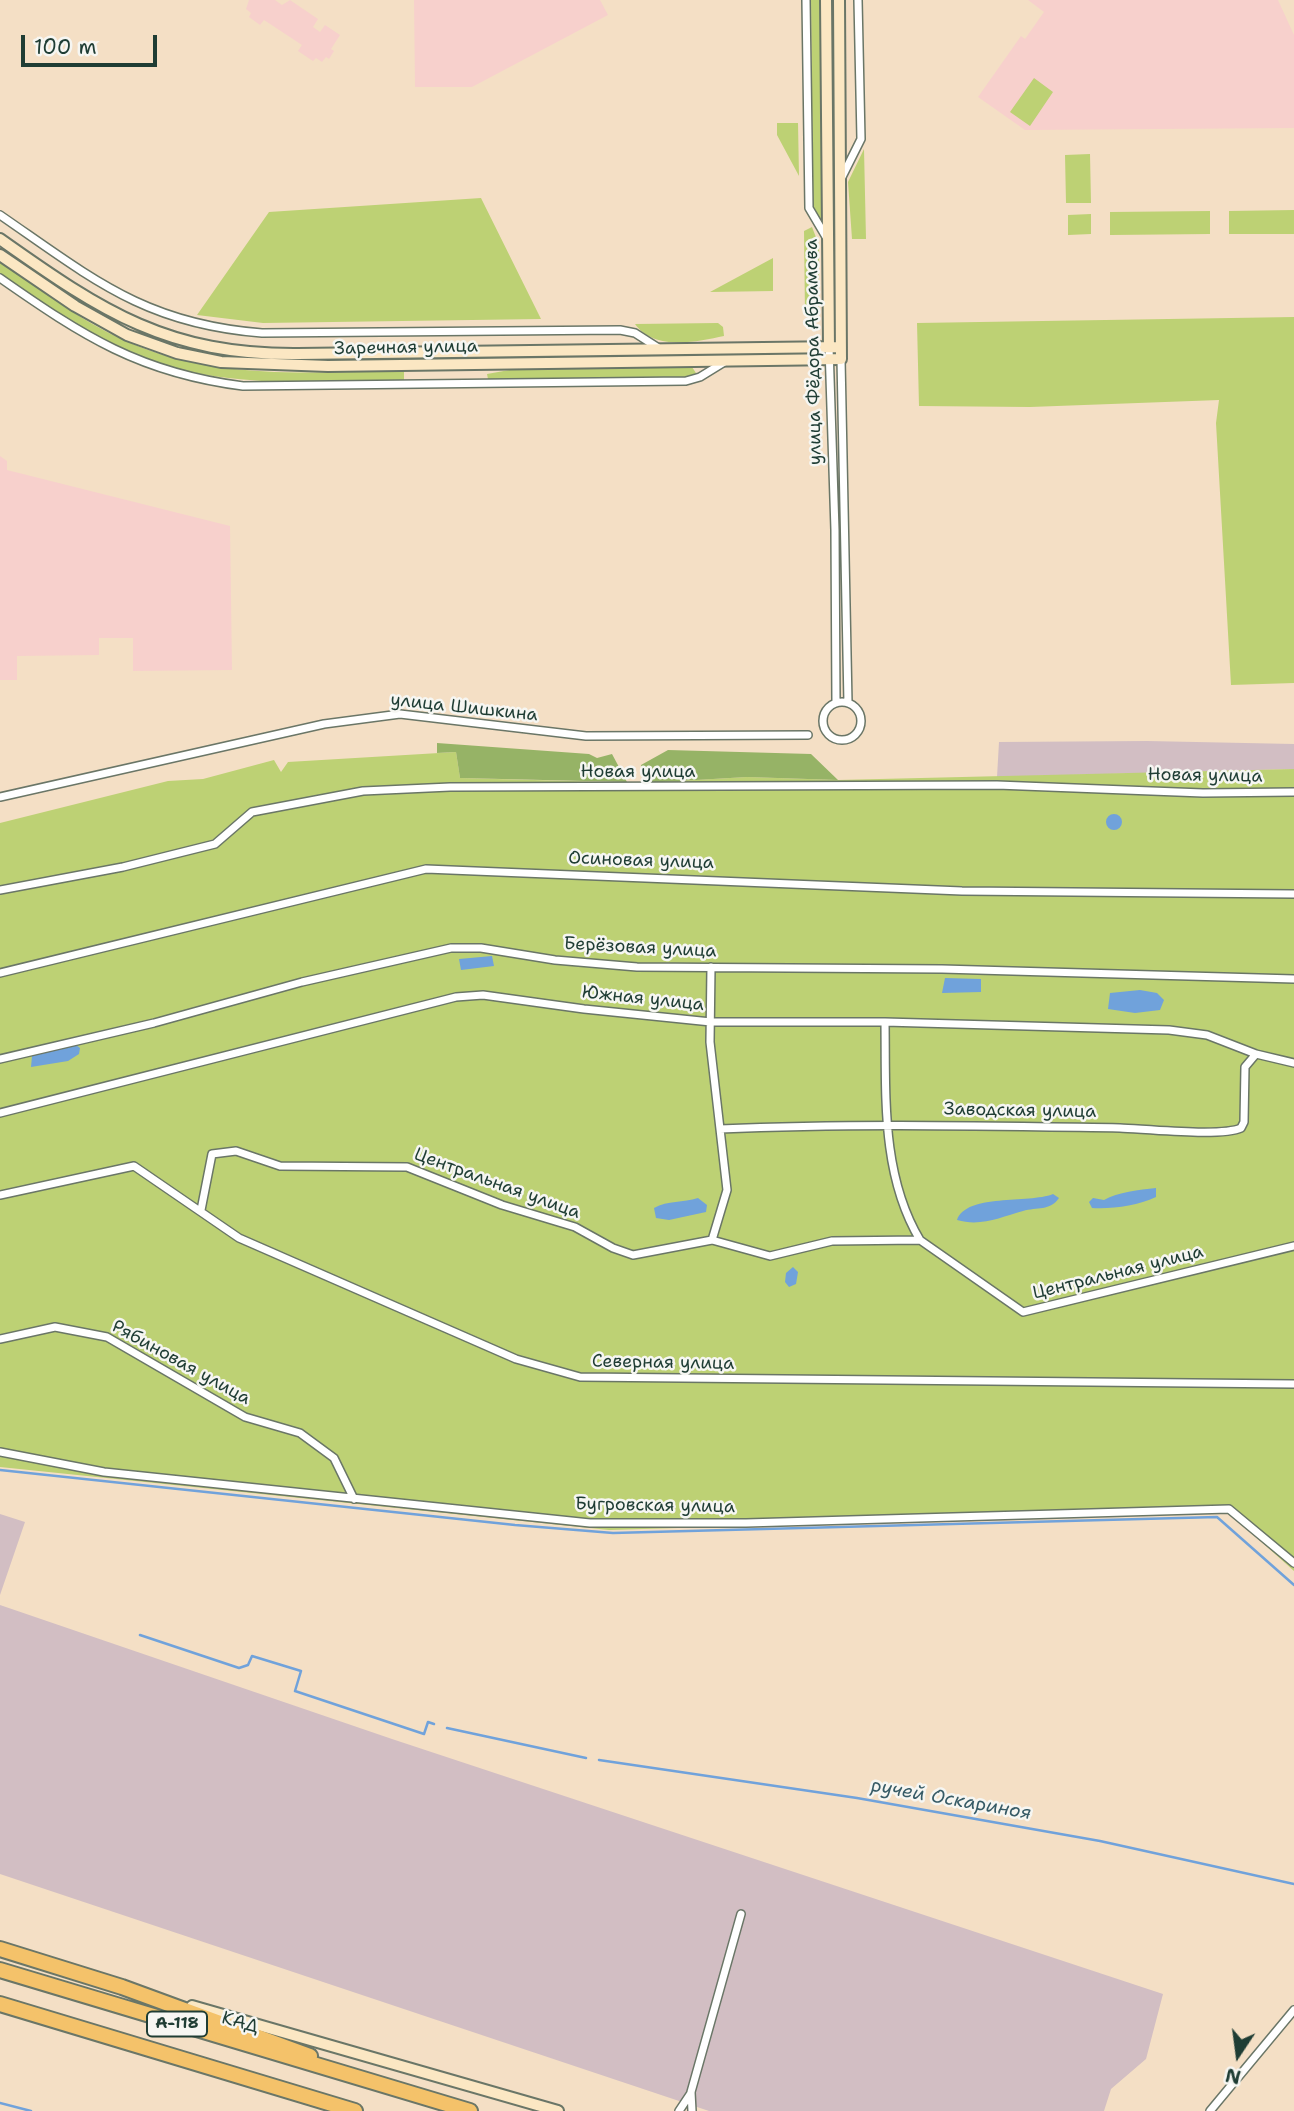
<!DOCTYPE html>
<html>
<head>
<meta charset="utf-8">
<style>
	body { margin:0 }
	#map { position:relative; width:1294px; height:2111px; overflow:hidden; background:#f4dfc5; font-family:"Shantell Sans",sans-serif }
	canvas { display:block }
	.north { position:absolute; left:1203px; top:2020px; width:70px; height:70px; -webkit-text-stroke:5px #f6f6f2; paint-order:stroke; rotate:193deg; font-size:19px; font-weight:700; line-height:28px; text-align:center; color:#1f3d34 }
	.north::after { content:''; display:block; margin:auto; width:24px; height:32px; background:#1f3d34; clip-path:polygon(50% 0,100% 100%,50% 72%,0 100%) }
	.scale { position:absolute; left:21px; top:35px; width:136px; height:32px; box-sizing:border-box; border:4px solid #1f3d34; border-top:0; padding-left:9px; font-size:21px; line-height:24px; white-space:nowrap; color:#1f3d34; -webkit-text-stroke:5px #f6f6f2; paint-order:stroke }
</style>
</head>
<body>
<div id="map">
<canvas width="1294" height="2111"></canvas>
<div class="north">N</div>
<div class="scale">100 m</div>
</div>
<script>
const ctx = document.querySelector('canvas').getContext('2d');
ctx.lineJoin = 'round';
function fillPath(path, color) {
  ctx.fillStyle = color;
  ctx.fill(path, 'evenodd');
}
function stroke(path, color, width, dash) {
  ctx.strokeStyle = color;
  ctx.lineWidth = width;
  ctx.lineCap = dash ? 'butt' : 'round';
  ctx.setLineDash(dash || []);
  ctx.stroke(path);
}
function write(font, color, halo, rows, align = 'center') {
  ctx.font = font + ' "Shantell Sans",sans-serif';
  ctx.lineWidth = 5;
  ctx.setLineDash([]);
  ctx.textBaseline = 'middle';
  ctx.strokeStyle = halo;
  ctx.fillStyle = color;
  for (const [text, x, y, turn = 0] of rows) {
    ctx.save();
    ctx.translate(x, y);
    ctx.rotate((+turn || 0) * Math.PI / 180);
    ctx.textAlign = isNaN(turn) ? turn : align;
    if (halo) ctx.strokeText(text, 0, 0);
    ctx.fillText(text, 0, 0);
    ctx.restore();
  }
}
fillPath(new Path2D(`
	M249,0H275L282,5L290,0L318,19L313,27L320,32L325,25L340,35L331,49L334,51L329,59L326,57L322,62L316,58L313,61L298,51L302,45L264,20L260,25L249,17L251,13L246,9Z
	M414,0H600L608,15L472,87H415Z
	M1028,0H1278L1294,35V128L1025,130L978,97L1021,36L1025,39L1044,12Z
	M0,456L7,461V470L230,526L232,670L133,671V638H99V655L17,656V680H0Z`), '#f7d0cc');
fillPath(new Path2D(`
	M1147,741L1294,744V769L997,777L999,742Z
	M0,1514L25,1522L0,1595Z
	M0,1605L392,1739L1163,1994L1146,2059L1111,2089L1104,2111H709L0,1874Z`), '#d2bec3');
fillPath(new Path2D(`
	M811,0H820L822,224L813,205Z
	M1034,78L1053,92L1030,126L1010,112Z
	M777,123H798L799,176L777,135Z
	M864,149L866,239H852L848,182Z
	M1090,154L1091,203H1066L1065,155Z
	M481,198L541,319L263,323L197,315L269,212Z
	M1294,210V234H1229V211Z
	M1210,211V234L1110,235V212Z
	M1091,214V234L1068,235V215Z
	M812,227L819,245V315H805L804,231Z
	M773,258V291L710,292Z
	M0,261C40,289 80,321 126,341C214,381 310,372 404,371V381C308,382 212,390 121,350C77,332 39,301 0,273Z
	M1294,317V683L1231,685L1216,423L1219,400L1030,407L919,406L917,323Z
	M718,323L723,327L724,336C696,342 654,351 635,324Z
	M692,367L696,373L689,377L488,379L487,374L515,369Z
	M456,752L460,778L645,783L747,777L838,780L1294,769V1571L1228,1512L609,1530L0,1467V823L168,781L203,779L274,760L281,772L288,762Z`), '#bdd174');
fillPath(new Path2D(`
	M437,743L589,754L597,758L612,754L627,782L460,778L456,752L437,753Z
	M668,750L811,754L838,780L747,777L645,783L641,765Z`), '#96b366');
fillPath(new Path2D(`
	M1106 822a8 8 0 1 1 16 0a8 8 0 1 1-16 0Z
	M492,956L494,966L461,970L459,959Z
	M945,978L981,979V992L942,993Z
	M1140,990L1157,993L1164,1000L1160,1010L1135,1013L1108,1009L1110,993Z
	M76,1045L80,1048L79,1054L68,1061L31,1067L32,1056Z
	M1156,1188V1197C1137,1206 1113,1209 1092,1208L1089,1202L1093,1198L1104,1200C1118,1192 1139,1190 1156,1188Z
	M1053,1194L1059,1198C1050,1211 1037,1207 1023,1211C1001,1217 981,1227 957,1220C967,1193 1028,1204 1053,1194Z
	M698,1198L707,1205L706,1212L669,1220L656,1218L654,1208C668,1200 683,1203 698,1198Z
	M793,1267L798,1272L796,1284L789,1287L785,1282L786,1273Z`), '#70a2db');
stroke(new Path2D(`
	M0,1470L515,1525L613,1533L1217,1517L1294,1585
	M140,1635L239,1668L248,1665L252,1656L301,1671L295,1691L424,1734L428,1722L434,1724
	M447,1728L586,1758
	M599,1760L857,1798L1100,1841L1294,1884
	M0,2103L31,2111`), '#70a2db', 2.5);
const street = new Path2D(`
	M806,0L809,208L829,242
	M842,177L861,139L858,0
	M0,215C93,279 145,324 262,333L620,330L635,333L660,349
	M0,278C83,336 140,373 243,386L686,381L700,377L726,361
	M829,347L835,530L836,703
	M841,359L848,703
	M823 721a19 19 0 1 1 38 0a19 19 0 1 1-38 0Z
	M0,797L324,724L400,714L586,736L808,735
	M0,890L123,867L215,844L252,812L363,791L450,787L997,785L1203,793L1294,792
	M711,967L710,1042L727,1190L712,1240
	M0,973L426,869L962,891L1294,894
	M885,1022C886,1095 881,1175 920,1240
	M0,1059L154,1023L302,982L451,948H481L555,960L637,967L942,969L1294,979
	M0,1113L456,997L483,995L584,1009L711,1022H885L1169,1030L1207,1035L1256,1054L1294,1063
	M720,1129C853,1123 986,1126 1120,1128C1145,1129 1222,1137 1241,1128L1244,1122L1245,1067L1256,1054
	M0,1195L134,1166L239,1238L516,1359L580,1377L1294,1384
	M201,1210L212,1154L236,1151L280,1166L407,1167L502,1205L575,1227L613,1248L633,1255L712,1240L770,1256L832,1241L920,1240L1023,1312L1294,1246
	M0,1339L55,1327L107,1337L245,1417L300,1433L334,1458L354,1499
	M0,1452L104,1472L590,1523H746L1229,1509L1294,1563
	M679,2111L691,2093
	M692,2111L691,2092L741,1914
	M1210,2111L1294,2010`);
const secondary = new Path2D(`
	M826,0L829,347
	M0,239C103,312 168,355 298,354L841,347
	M0,255L75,306L127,335L177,353L221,362L328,366L841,359L839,0
	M192,2006L558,2111`);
const highway = new Path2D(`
	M0,1949L122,1987L310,2056
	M0,1970L470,2111
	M0,2004L355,2111`);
stroke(street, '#6a7667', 10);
stroke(secondary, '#6a7667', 14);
stroke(highway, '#6a7667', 18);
stroke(street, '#fff', 7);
stroke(secondary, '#fbe7c3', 10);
stroke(highway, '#f4c26a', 14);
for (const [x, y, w] of [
	[177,2024,60]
]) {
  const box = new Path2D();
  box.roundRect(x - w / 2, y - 12.5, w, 25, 5);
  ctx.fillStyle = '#f6f6f2';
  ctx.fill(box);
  stroke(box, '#1f3d34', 2);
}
write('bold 16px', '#1f3d34', null, [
	["А-118",177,2024]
]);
write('18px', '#1f3d34', '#f6f6f2', [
	["Заречная улица",406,348,-1],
	["улица Фёдора Абрамова",814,352,-91],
	["улица Шишкина",464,708,6],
	["Новая улица",638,772],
	["Новая улица",1205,776,1],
	["Осиновая улица",641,861,2],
	["Берёзовая улица",640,948,3],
	["Южная улица",643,999,6],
	["Заводская улица",1020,1111,1],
	["Центральная улица",497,1184,20],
	["Центральная улица",1118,1273,-14],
	["Рябиновая улица",181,1363,29],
	["Северная улица",663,1363,1],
	["Бугровская улица",655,1506,1],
	["КАД",240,2023,16]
]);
write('italic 19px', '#375b66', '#f6f6f2', [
	["ручей Оскариноя",951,1800,10]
]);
</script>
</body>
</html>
